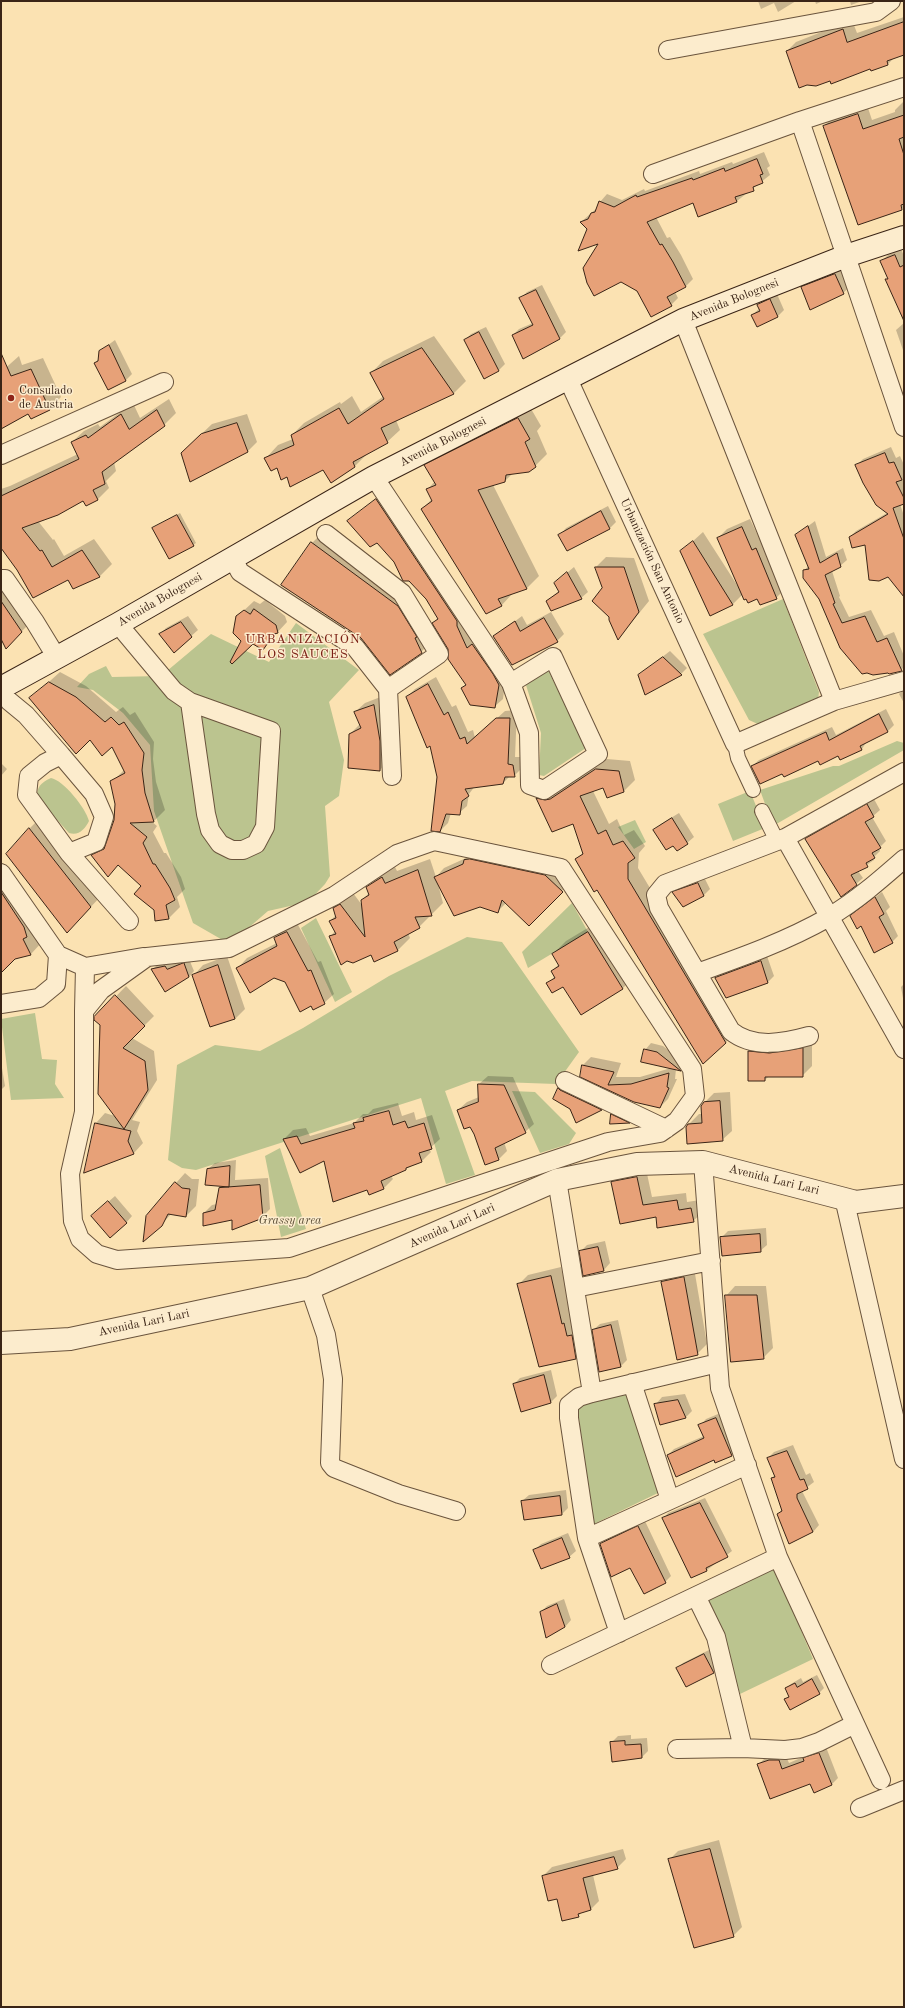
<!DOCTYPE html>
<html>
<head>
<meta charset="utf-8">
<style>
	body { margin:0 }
	#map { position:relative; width:905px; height:2008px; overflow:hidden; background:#fbe2b2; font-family:"Old Standard TT",serif }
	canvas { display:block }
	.frame { position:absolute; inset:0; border:2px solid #3a2416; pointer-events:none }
</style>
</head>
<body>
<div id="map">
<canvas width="905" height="2008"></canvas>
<div class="frame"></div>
</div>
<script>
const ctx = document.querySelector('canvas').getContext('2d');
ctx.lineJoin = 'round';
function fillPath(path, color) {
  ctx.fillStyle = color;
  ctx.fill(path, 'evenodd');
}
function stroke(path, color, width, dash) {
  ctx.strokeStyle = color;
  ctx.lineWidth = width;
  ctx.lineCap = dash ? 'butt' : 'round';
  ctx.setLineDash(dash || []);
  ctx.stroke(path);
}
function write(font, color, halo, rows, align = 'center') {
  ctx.font = font + ' "Old Standard TT",serif';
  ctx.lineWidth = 3;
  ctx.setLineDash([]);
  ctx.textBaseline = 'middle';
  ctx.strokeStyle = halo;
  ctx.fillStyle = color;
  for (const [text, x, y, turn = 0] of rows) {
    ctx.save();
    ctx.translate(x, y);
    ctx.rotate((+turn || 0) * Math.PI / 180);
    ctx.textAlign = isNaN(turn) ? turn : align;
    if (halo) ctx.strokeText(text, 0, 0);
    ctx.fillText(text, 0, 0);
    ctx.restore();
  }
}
fillPath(new Path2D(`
	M783,599L819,692L818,700L760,725L749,720L703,634Z
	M296,623L359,670L329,702L344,760L339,796L325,806L330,876L325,884L308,902L268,911L246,930L226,942L193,923L154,811L150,745L123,713L93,690L77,687L89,674L106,666L112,677L161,676L211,634L269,662Z
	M548,670L586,748L544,776L539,775L541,733L526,685Z
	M897,741L904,743V750L773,826L760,790L833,766H839Z
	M51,778C63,780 86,808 89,821C85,829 79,836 69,833L37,798C37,787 40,783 51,778Z
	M750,791L765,828L733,841L718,804Z
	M635,820L646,842L634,849L618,827Z
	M572,903L588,932L528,968L522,952Z
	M316,918L352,992L335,1002L301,928Z
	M467,937L502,942L579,1052L556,1084L472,1081L445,1091L475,1175L446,1184L421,1098L196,1170L182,1168L168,1160L177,1065L215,1045L260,1051L303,1028L389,976Z
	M35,1013L42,1059L57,1060L55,1084L64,1098L11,1100L1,1019Z
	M512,1091L535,1092L576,1133L569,1144L540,1153Z
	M280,1148L306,1229L281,1237L265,1156Z
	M627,1394L660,1492L592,1525L578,1410L585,1404Z
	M775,1568L813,1659L740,1694L725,1639L706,1600Z`), '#bbc48f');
fillPath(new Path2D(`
	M758,1H796L778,12L774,3L761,9Z
	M815,1H823L816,4Z
	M850,1H862L851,5Z
	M904,17V54L895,57L888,64L830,79L787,51L796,42L852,20L857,33Z
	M904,101V207L902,209L824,126L833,117L867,105L872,120L895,112V110Z
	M764,152L770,166L767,168L770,175L737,201L693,202L656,217L667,238L670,237L681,255L693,279L686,286L675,292L678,298L671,305L638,290L601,242L581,222L598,207L600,202L607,194L622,200L644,189L645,191L699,171L700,174L732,162L733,164Z
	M901,249L904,256V323L887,280L888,278L882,261L888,255Z
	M845,265L853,284L843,293L802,287L812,278Z
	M542,285L566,332L560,338L523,358L513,335L519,329L533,323L520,299L527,292Z
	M777,294L784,310L778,316L757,326L752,315L760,308L759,305L765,299Z
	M904,323V353L896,330Z
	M486,327L505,364L499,370L465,340L471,334Z
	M434,336L466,381L454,393L396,420L400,430L387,442L367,454L354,467L323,469L288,476L266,458L278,445L293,439L292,435L304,423L340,402L341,404L352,396L361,412L384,396L371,373L383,361Z
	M115,340L132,374L126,380L108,389L95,363L99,359L100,351Z
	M19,356L22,365L43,358L61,397L49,409L29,413L1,429V372Z
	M169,399L176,413L164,425L114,462L116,471L106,481L109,488L97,500H84L38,521L53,540L54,539L64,556L94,539L112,564L100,576L74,588L68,578L18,570L1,546V489L10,486L78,454L72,442L84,431L98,424L100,427L133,403L140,418Z
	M530,407L541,426L537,431L547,454L535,466L513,473L504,482L493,485L539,576L527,588L513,593L501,606L422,509L432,499L428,489L435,481L426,466L438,454ZM522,437H523L534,462H532Z
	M247,414L257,442L248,451L192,443L212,424Z
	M891,447L896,458L900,456L904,465V503L900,504L904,516V593L866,544L850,537L856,531L887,513L857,465L863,459Z
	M385,492L506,677L503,699L494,707L462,688L466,684L449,648L434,623L438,618L426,599L377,542L348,521Z
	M608,506L616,522L609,529L560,535L566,528Z
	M180,513L196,543L193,545L153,528Z
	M750,519L761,542L765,540L785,589L776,598H758L743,594L733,604L711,614L681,552L703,532L739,588L718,538L727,529Z
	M815,521L826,557L843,548L847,560L840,566L832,571L840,596L839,597L849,617L871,610L884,636L894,632L904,656V667L901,670L873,674L820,599L804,571L809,565L796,535Z
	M325,530L411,593L434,639L421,652L362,638L282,584L312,543Z
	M606,557L634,558L649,601L618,639L596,567Z
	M574,567L588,592L581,598L547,601L560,590L562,577Z
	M1,581L30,623L6,647L4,642L1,643Z
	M265,600L285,616L287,622L263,648L253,642L243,641L237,617L254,601L260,604Z
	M551,612L564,634L557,641L494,637L522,616L527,625Z
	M188,616L198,630L174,651L160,634L166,628Z
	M670,651L687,668L681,674L646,693L639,675Z
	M60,672L86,686L116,712L123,707L130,715L135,712L154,742L153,759L156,782L165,810L154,821H151L157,826L153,832L164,853H166L181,877L185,889L177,897L180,907L169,918L156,919L155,910L143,886L119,864L108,876L93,855L107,843L115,820L116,804L112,782L124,770L112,745L90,738L31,698Z
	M436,677L452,707L456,705L468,732L473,730L475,738L505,711L517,710L515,757H521L522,768L514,776H510L503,783L475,786L469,794L467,806L459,813H451L448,823L440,831L438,777L431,745L407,697L415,689Z
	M904,689V703L899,694Z
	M383,696L389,760L380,770L350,734L360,724L355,712L365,703Z
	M886,709L894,725L888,731L867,741L862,749L841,759L839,755L818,760L783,773L752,766L759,760L832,727L836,735Z
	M607,759L630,761L635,780L624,791L607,797L603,787L593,791L609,824L617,819L624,835L634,830L645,846L639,853L638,868L736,1032L725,1043L597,889L576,859L584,852L574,822L537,799L548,788H562Z
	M1,763L7,769L1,776Z
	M874,799L880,810L872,817L886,841L879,848L880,851L873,858L874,860L858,871L863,878L856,884L806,839L812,833Z
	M679,813L694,837L687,843L673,844L654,831L661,824Z
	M42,816L103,894L67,932L29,829Z
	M474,851L555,866L571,882L529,924L506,903L497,912L438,884L443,903L419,927L408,933L410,938L398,950L375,961L371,953L330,937L335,931L330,921L336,915L334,908L346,896L353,893L362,905V900L369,893L367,887L380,875L394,865L397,871L430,859L436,877L444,868L466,858Z
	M704,877L710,889L704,895L683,906L674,893L680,886Z
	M1,880L43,941L31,954L15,958L1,972Z
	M882,892L890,907L886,911L898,936L892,942L861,925L851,916Z
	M601,920L636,975L623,988L581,1014L563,985L548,984L555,976L552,971L559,964L553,954L566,941Z
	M297,923L318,962L321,961L334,994L324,1003L311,1005L286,981L238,968L247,958L277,943L275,938L285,928Z
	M227,956L245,1009L235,1019L211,1026L194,975L203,965Z
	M767,956L774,976L767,983L716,978L722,972Z
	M189,959L194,971L189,977L153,969L158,964L170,961L172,964Z
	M904,984V1004L901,987Z
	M126,986L154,1016L132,1038L154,1051L157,1080L132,1120L140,1122L137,1131L143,1143L134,1153L86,1171L96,1123L105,1113L115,1116L101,1024L96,1017Z
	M812,1039V1066L802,1076H769L765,1080L749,1051L759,1042Z
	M651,1043L663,1046L686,1064L680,1070L676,1069L675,1079H677L668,1099L660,1107L581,1076L583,1065L591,1057L621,1063L616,1077H640L671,1068L645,1050Z
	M1,1062L5,1086L1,1090Z
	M488,1076L513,1077L534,1124L525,1132L504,1142L507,1151L499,1159L458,1110L467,1102L479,1097V1084Z
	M569,1079L610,1100L601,1109L576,1121L559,1089Z
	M730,1092L732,1131L722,1140L689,1124L699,1114H702L704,1103L714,1093Z
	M398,1103L402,1116L414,1112L416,1120L432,1115L440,1139L429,1149L431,1152L422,1161L391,1176L393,1179L384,1188L370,1194L367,1189L324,1160L284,1139L293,1130L306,1128L310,1136L354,1123L363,1114H368L373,1109Z
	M622,1105L638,1113L629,1122L611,1123L612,1115Z
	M236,1160L235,1180L268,1178L270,1209L262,1217L233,1219L204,1213L212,1205L217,1204L220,1189L223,1185L208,1169L215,1163Z
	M646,1169L652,1197L686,1193L687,1202L700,1200L702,1213L693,1221L656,1215L612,1182L621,1174Z
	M185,1173L192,1179H199L196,1206L186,1216L172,1213L161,1225L176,1183Z
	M115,1196L132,1216L126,1223L99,1210Z
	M766,1228L767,1245L760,1251L721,1238L728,1231Z
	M605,1241L610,1263L604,1270L580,1252L587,1245Z
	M561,1267L572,1314L585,1348L575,1358L519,1284L528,1275Z
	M694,1268L707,1344L697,1354L662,1282L672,1272Z
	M735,1286H766L773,1348L763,1358L726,1296Z
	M618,1320L627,1360L621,1366L600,1371L593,1330L600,1324Z
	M551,1370L557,1396L551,1402L521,1411L514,1384L520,1378Z
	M685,1394L692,1411L686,1417L656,1404L662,1397Z
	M723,1412L738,1448L732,1455L715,1462L714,1459L668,1455L674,1449L704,1436L700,1426L706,1419Z
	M793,1445L806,1475L810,1473L814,1482L802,1491L819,1525L813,1532L789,1543L778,1514L782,1509L772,1478L775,1475L768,1458L774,1452Z
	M566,1490L568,1508L562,1514L522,1501L529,1495Z
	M705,1498L732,1551L707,1570L663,1519L668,1513Z
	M645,1521L671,1576L665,1582L631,1566L601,1544L608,1537Z
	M568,1533L576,1551L569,1557L535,1550L541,1544Z
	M564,1599L571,1620L565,1627L541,1612L547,1606Z
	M709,1650L718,1667L713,1672L678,1669L683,1663Z
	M817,1675L824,1688L819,1693L785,1700L790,1695L786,1689L791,1684L801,1678L803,1682Z
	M631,1735V1739L647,1738L648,1751L642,1757L611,1743L618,1736Z
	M826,1747L838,1778L832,1784L811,1782L758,1765L765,1758L777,1754H785L789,1763Z
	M719,1840L742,1927L733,1936L669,1860L678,1851Z
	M623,1849L626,1859L617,1868L593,1875L599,1901L590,1910L583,1911L578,1916L558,1898L543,1876L552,1867Z`), '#0003');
const building = new Path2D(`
	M904,22V55L887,61L888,65L871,71L870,69L831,84L830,81L816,86L807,85L799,88L786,51L843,29L847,42Z
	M858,114L863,129L904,115V137L899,139L904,155V204L901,205L902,210L858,225L823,126Z
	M757,159L763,174L760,175L763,183L753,187L754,191L735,197L737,202L698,217L693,203L647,222L660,245L662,244L673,262L686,287L667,297L672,306L651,317L637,291L621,282L594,296L587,283L583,268L598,244L578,251L587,229L580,222L588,219L591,213L595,212L599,201L614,207L636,195L637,197L692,178L693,180L724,168L725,171Z
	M895,255L900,267L904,265V321L885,279H888L880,261Z
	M835,274L844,294L810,310L801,287Z
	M536,290L560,339L523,359L512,335L533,325L519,298Z
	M770,299L778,317L757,327L751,315L760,311L757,305Z
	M479,332L499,371L484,379L464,340Z
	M109,345L126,381L108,390L94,363L98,361L99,351Z
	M422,348L454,394L381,428L388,443L353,462L355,467L331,483L323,470L290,487L287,477L281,480L277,468L271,471L264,458L294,445L291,435L339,408L348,424L384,399L370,373Z
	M1,353L11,376L31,369L50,410L31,419L28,414L1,429Z
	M157,410L165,426L102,472L105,484L93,490L98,500L86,506L83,501L58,515L22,528L40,551L42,550L52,567L82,550L100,577L73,589L68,580L33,598L17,570L1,548V496L79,459L71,442L86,435L88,438L121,414L129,429Z
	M518,418L530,439L525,442L536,467L529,472L506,475L505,482L478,490L527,589L498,599L502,606L486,614L421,509L432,501L426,489L436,485L424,465Z
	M237,423L248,452L190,482L181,453L201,434Z
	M885,453L889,463L894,462L902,480L896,482L904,498V504L893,508L904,539V597L888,577L879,581L869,580L865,545L852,548L849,537L888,514L876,505L863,483L855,465Z
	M376,499L457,621V626L467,648L472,644L493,674L499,685L495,708L470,705L461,688L466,685L448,659V649L432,623L438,619L426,599L409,581H403L394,562L377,543L370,547L347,521Z
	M601,511L610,529L567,551L558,535Z
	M177,515L194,546L169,559L152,528Z
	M808,526L820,563L837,553L841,567L825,575L835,603L833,604L842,623L865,616L877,642L887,638L902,671L889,674L888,673L873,675L867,673L862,674L840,648L819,599L803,578V570L809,569L795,535Z
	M742,527L752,550L756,548L777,599L760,605L757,599L748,603L746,599L744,600L717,538Z
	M693,541L733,605L710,616L680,551Z
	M311,542L398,606L417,637L415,638L422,653L390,675L361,638L281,585Z
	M595,567H624L639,612L618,640L609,620V617L592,601L602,588Z
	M567,572L582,599L551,611L546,601L559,592L554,583Z
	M1,601L22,632L6,649L1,639Z
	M254,609L276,625L278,633L274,634L263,650L253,644L232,664L230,662L241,641L233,633L236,616L244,610L250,614Z
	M544,618L558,642L512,665L493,636L515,621L520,631Z
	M181,622L192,637L174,653L159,634Z
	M663,657L682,675L645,695L638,675Z
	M49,682L76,697L105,722L111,717L119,725L124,722L144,753L142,770L145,793L154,822L130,823L147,837L143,843L153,864H155L170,888L175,900L166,905L169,919L155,921L154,910L134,894L141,886L118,865L108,877L91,855L104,849L114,820L115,804L110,781L125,773L112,747L102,756L90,740L76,754L29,698Z
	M428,684L444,715L448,712L460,739L465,737L467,744L496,718H510L508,764L513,765L515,777H505L503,784L465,789L469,796L462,801L460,815L446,814L440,832L431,831L437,777L430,746L427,748L406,697Z
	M374,705L380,741V771L348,768L349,734L361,728L354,712Z
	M879,714L888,732L860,746L862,750L840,760L838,756L820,765L818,761L784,777L782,774L760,784L751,766L826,732L829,740Z
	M596,769L619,771L624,792L607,798L603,788L580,796L598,834L606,830L613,845L623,841L635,858L628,863V879L726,1043L703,1064L597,890L594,892L575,859L583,854L573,824L552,832L536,798L545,800L550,799Z
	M867,804L874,817L865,822L881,848L872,853L875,858L866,863L868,867L851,875L857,885L841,897L805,839Z
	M672,818L688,844L677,851L673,846L666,850L653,830Z
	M29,828L91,907L67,933L6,854Z
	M470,859L545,875L563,892L529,926L502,900L498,913L480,907L454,916L434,877L463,864L464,860Z
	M418,870L432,916L415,917L420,928L394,942L398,951L374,962L371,955L353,963L347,961L341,965L329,936L336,934L329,921L336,918L333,908L340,904L365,937L361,900L369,895L366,887L382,877L385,883Z
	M698,883L704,896L683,907L672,892Z
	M1,892L24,927L27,937L23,939L31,955L15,959L1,973Z
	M875,897L884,914L879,917L893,943L874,953L861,926L857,929L850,916Z
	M287,932L308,971L311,970L325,1004L313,1010L311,1006L300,1012L285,982L274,978L250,993L236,968L277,946L274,938Z
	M588,932L623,989L581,1015L563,987L552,993L546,983L555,978L551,971L559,966L552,954Z
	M761,961L768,983L726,998L715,978Z
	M184,963L189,977L165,992L151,969L165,966L167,969Z
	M218,965L235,1019L210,1027L192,975Z
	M115,995L145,1026L123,1048L145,1061L148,1090L124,1129L98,1094L100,1025L94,1020V1017Z
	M803,1048V1077H765V1081H748V1051L769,1053Z
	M644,1049L657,1052L681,1071L641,1062Z
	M582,1065L614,1072L608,1085L631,1084L669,1073L667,1087L669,1088L660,1108L634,1102L580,1077Z
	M478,1084L504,1085L526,1133L495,1148L499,1160L485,1165L474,1134L470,1127L464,1129L457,1110L478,1102Z
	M558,1088L560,1090L602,1110L576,1123L570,1109L553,1099Z
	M720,1101L723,1141L687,1144L686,1127L688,1124L702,1123L701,1106L704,1102Z
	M389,1111L393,1125L405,1121L408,1128L424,1123L432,1149L419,1153L422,1162L406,1168V1170L381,1181L384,1189L369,1195L367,1190L333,1202L324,1161L300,1173L283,1139L297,1136L301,1144L355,1128L353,1123L364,1121L363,1118Z
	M611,1114L630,1123L610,1124Z
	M95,1123L131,1131L128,1141L134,1154L84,1173Z
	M230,1166L229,1187L205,1185L207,1169Z
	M637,1177L643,1205L677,1200L679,1210L691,1208L694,1222L657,1228L656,1217L620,1224L611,1182Z
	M175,1182L182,1188L190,1189L186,1217L168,1214L162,1226L143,1242L146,1216Z
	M260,1185L263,1218L232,1230V1220L203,1226V1213L215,1210L219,1188Z
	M108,1201L127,1223L110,1238L91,1216Z
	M760,1234L761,1252L722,1256L720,1237Z
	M598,1247L604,1271L583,1276L579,1251Z
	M551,1276L562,1324L564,1323L567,1336L572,1335L576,1359L539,1367L517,1284Z
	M684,1277L698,1355L677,1360L661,1282Z
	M725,1295H757L764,1359L731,1362Z
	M611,1325L621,1367L599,1372L592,1330Z
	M544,1375L551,1403L521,1412L513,1384Z
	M678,1400L686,1418L660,1425L654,1404Z
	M716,1418L732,1456L715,1463L714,1460L676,1477L667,1455L704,1438L698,1425Z
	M787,1451L800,1480L804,1479L808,1489L797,1494V1498L813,1532L789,1544L777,1514L782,1511L771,1478L775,1477L767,1458Z
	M560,1496L562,1515L524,1520L521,1501Z
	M700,1503L728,1557L706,1568L707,1571L691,1578L662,1518Z
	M638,1526L666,1583L644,1594L630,1568L611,1577L600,1544Z
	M562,1538L570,1558L541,1569L533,1550Z
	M557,1604L565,1627L546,1638L540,1612Z
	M704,1654L714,1673L686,1687L676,1668Z
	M812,1679L820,1694L790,1710L784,1699L789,1697L785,1688L795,1683L797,1687Z
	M625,1741V1745L641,1744L642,1758L612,1762L610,1742Z
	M819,1753L832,1785L814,1793L810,1784L770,1799L757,1764L769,1760H779L782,1769L804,1761L803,1758Z
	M710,1849L734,1937L694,1948L668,1859Z
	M614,1857L618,1869L583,1878L591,1910L578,1914L579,1917L562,1921L557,1899L548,1901L542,1876Z`);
fillPath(building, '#e7a178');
stroke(building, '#3a2416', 1);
const pedestrian = new Path2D(`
	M735,744L738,758L753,790
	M762,811L777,841`);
const minor = new Path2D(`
	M668,50L876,12L891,1
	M800,121L904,427
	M653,174L800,121L904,87
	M683,320L834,701
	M568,379L735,744L834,701L904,681
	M1,455L164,382
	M374,477L511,683L529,733L530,785L544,790L598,754L553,657L511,683
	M326,534L402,593L439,654L388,689
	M233,559L240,572L355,647L388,689L392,776
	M1,579H5L35,622L57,658
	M118,624L174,691L190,702L271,731L265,827L256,844L243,850H232L220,844L210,830L206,814L190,702
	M9,701L26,715L61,755
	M785,838L904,1049
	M434,841L561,868L692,1069L695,1096L677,1121L660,1133L608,1142L289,1248L117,1260L97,1254L80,1239L73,1221L70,1174L84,1112V1011L101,990L147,957L229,948L334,896L397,854Z
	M69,853L96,842L104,817L94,794L61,755L45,763L29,776L27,795L69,853L129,921
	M1,873L58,955L85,967
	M697,973C742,957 787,941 829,917C856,901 880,880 904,859
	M1,1004L39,998L56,984L58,955
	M84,1011L85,967L143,957
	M809,1036C784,1043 753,1049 731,1031L659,908L656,895L665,884L785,838L904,772
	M565,1081L666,1129
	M703,1162L720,1388L778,1557L881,1780
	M557,1180L592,1393
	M844,1198L904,1459
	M310,1288L326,1335L333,1379L330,1463L334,1468L399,1494L456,1511
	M575,1288L711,1261
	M632,1383L670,1500
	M587,1538L747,1465
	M696,1596L716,1637L743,1748
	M619,1633L587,1538L569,1418V1405L579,1397L592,1393L718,1363
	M551,1665L778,1557
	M677,1749L743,1748L785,1750L802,1748L819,1742L855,1724
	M860,1808L904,1790`);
const tertiary = new Path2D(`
	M1,1343L70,1339L310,1288L557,1180L637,1164L703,1162L856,1202L904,1196`);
const secondary = new Path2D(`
	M1,688L118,624L374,477L683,320L846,256L904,237`);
stroke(pedestrian, '#6a543d', 16);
stroke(minor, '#6a543d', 20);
stroke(tertiary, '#6a543d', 24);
stroke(secondary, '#3a2416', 24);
stroke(pedestrian, '#fceccd', 14);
stroke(minor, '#fceccd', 18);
stroke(tertiary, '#fceccd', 22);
stroke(secondary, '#fceccd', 22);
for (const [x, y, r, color] of [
	[11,398,4,"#8f2418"]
]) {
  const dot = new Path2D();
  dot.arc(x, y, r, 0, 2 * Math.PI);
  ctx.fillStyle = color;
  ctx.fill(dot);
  stroke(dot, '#fceccd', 1.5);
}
write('12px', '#3a2416', '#fceccd', [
	["Avenida Bolognesi",734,300,-22],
	["Avenida Bolognesi",443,442,-27],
	["Urbanización San Antonio",652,561,65],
	["Avenida Bolognesi",160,600,-30],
	["Avenida Lari Lari",774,1180,14],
	["Avenida Lari Lari",452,1226,-24],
	["Avenida Lari Lari",144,1323,-12]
]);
write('12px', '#3a2416', '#fceccd', [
	["Consulado",19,391],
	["de Austria",19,405]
], 'left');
write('italic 12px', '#5a4c34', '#fceccd', [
	["Grassy area",290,1221]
]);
ctx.letterSpacing = '1px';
write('13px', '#7a1f14', '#fceccd', [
	["URBANIZACIÓN",303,640],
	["LOS SAUCES",303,655]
]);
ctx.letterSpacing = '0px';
</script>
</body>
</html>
